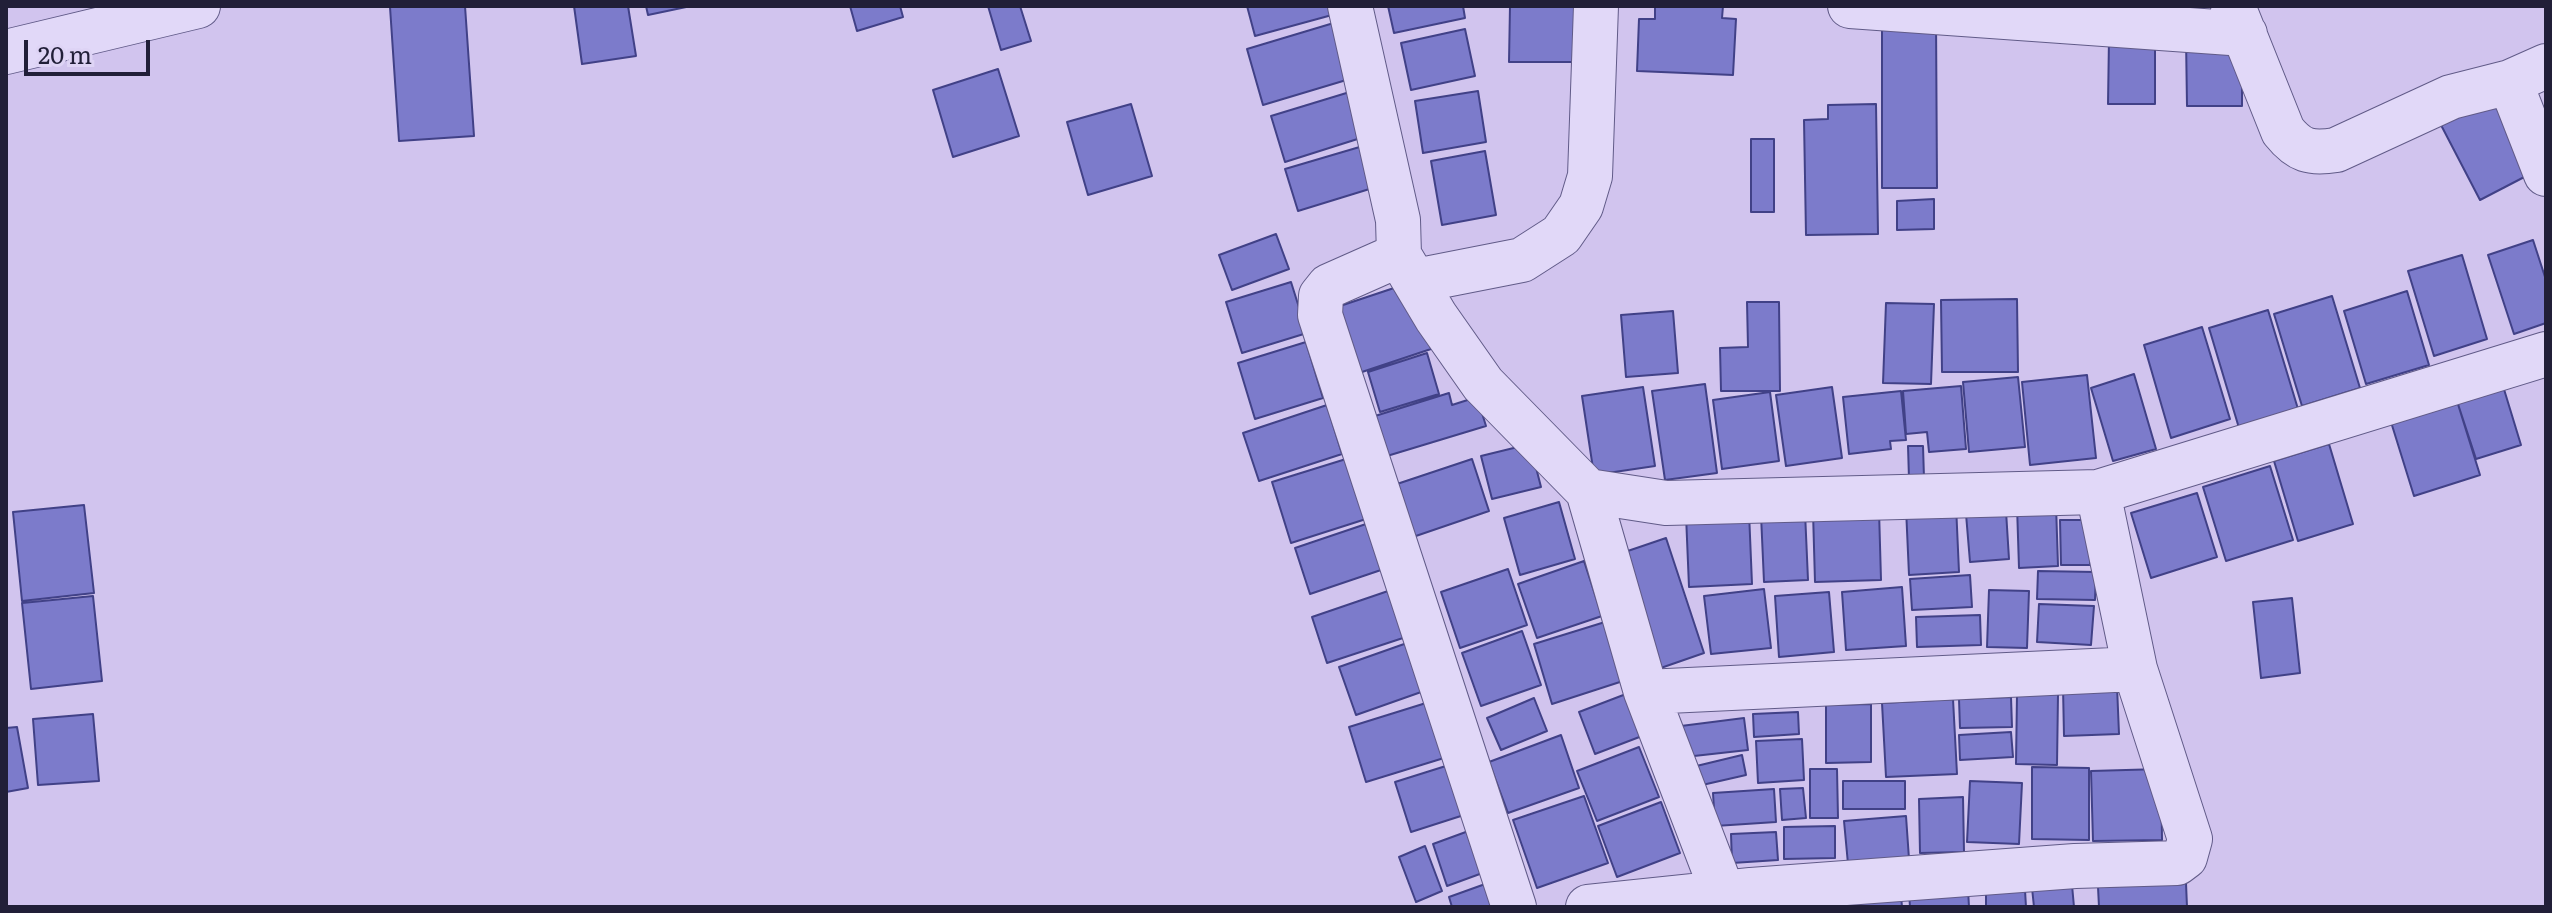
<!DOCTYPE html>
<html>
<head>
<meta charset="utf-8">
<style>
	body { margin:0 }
	#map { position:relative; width:2552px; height:913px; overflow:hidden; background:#d1c4ee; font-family:Literata,serif }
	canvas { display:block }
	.frame { position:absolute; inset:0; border:8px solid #211f38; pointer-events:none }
	.scale { position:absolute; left:24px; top:40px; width:126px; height:36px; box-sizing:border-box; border:4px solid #211f38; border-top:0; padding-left:10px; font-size:24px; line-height:28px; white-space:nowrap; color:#211f38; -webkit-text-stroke:6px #ded4f5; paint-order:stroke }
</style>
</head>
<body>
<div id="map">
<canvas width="2552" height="913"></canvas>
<div class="frame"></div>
<div class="scale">20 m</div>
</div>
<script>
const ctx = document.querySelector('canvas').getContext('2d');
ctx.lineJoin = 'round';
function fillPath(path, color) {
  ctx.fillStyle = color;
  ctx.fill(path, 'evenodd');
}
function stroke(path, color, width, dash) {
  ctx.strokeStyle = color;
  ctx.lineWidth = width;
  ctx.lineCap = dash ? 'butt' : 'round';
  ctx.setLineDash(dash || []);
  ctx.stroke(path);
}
const building = new Path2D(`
	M465,6L474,136L399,141L390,7Z
	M574,6H628L636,56L582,64Z
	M646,6H691L648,15Z
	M850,6H900L903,17L857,31Z
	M988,6H1020L1031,41L1001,50Z
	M1247,6H1330L1332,15L1255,36Z
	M1388,6H1463L1465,18L1394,33Z
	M1510,6H1583L1582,62H1509Z
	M1655,6H1723L1722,18L1736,19L1733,75L1637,71L1639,19H1655Z
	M1936,18L1937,188H1882V19Z
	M1337,22L1353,78L1263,105L1247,49Z
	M1465,29L1475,76L1411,90L1401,43Z
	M2109,38H2155V104H2108Z
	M2186,38H2242V106H2187Z
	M998,69L1019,136L953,157L933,90Z
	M1353,91L1367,136L1285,162L1271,116Z
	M1478,91L1486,142L1423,153L1415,101Z
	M2494,99L2532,173L2480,200L2441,125Z
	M1131,104L1152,176L1088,195L1067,122Z
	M1876,104L1878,234L1806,235L1804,120L1828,119V105Z
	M1751,139H1774V212H1751Z
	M1363,146L1376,187L1298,211L1285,169Z
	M1485,151L1496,215L1442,225L1431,161Z
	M1934,199V229L1897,230V201Z
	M1276,234L1289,269L1232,290L1219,255Z
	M2533,240L2546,280V323L2514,334L2488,255Z
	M2462,255L2487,339L2434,356L2408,271Z
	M1291,282L1307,333L1242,353L1226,302Z
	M1409,283L1431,349L1353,375L1331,309Z
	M2407,291L2429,365L2366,384L2344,311Z
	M2332,296L2360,388L2302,406L2274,314Z
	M2017,299L2018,372H1942L1941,300Z
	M1747,302H1779L1780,391H1721L1720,348L1748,347Z
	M1886,303L1934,304L1931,384L1883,383Z
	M2268,310L2298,409L2239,428L2209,328Z
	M1673,311L1678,373L1626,377L1621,315Z
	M2202,327L2230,419L2171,438L2144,345Z
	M1306,342L1323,398L1255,419L1238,363Z
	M1427,353L1439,394L1380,412L1368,372Z
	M2134,374L2156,449L2113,461L2091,388Z
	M2087,375L2096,458L2030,465L2022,382Z
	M2018,377L2025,447L1969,452L1963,382Z
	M1705,384L1717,473L1665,480L1652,391Z
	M1961,386L1966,449L1929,452L1927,432L1906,434L1903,391Z
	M2503,386L2521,445L2476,459L2457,401Z
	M1643,387L1655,466L1594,475L1582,396Z
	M1832,387L1842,458L1786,466L1776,395Z
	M1901,391L1906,440L1890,441L1891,449L1849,454L1843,397Z
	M1770,392L1779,461L1722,469L1713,400Z
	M1449,393L1452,405L1477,397L1486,426L1387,456L1375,416Z
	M2457,401L2480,475L2414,496L2391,422Z
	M1327,405L1342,454L1259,481L1243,433Z
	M1530,444L1541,487L1492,499L1481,456Z
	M2329,444L2353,524L2298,541L2274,461Z
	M1908,446H1923L1924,478L1909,479Z
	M1346,459L1366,519L1291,543L1272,482Z
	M1472,459L1489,511L1410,538L1394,485Z
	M2270,466L2293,540L2226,561L2203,487Z
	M2197,493L2217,557L2151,578L2131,513Z
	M1559,502L1575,559L1520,575L1504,518Z
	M84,505L94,593L22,601L13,512Z
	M1956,505L1959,572L1909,575L1906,508Z
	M2056,505L2058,566L2019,568L2017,506Z
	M1879,510L1881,580L1815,582L1813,512Z
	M2006,511L2009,559L1970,562L1966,514Z
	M1749,512L1752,584L1689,587L1686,515Z
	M1805,512L1808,580L1764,582L1761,515Z
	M2060,520H2090V565H2061Z
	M1366,524L1381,570L1310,594L1295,548Z
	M1666,538L1704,653L1655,670L1616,555Z
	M1584,561L1602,616L1537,638L1518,584Z
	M1508,569L1527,625L1460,648L1441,592Z
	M2038,571L2096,572L2095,600L2037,599Z
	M1970,575L1972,607L1912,610L1910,579Z
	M1902,587L1906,646L1846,650L1842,592Z
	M1764,589L1771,648L1711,654L1704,596Z
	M1391,590L1406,637L1327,663L1312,617Z
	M1989,590L2029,591L2027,648L1987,647Z
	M1829,592L1834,652L1779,657L1775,596Z
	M93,596L102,681L31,689L22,603Z
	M2292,598L2300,673L2261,678L2253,602Z
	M2039,604L2094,606L2091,645L2037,642Z
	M1980,615L1981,645L1917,647L1916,617Z
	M1605,622L1623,681L1552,704L1534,644Z
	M1522,631L1541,685L1481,706L1462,653Z
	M1407,643L1424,691L1356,715L1339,667Z
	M2117,686L2119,734L2064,736L2063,687Z
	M1626,694L1642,736L1595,754L1579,712Z
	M2017,694H2058L2057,765L2016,764Z
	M2011,697L2012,727L1960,728L1959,699Z
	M1534,698L1547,731L1501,750L1487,718Z
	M1953,699L1957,774L1886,777L1882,703Z
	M1426,703L1444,758L1366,782L1349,727Z
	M1871,704V762L1826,763V705Z
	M1798,712L1799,734L1754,737L1753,714Z
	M93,714L99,781L38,785L33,719Z
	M1744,718L1748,750L1676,758L1673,727Z
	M17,727L28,788L6,792V728Z
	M2011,732L2013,757L1960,760L1959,735Z
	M1561,735L1579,788L1508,813L1489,762Z
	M1802,739L1804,780L1758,783L1756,741Z
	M1639,747L1659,797L1597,821L1577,771Z
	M1742,755L1746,775L1689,788L1684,769Z
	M1449,765L1464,815L1411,832L1395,782Z
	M2032,767L2089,768V840L2032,839Z
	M1810,769H1837L1838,818H1810Z
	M2161,769L2162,840L2093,841L2091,771Z
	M1843,781H1905V809H1843Z
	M1970,781L2022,783L2019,844L1967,842Z
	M1803,788L1806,818L1782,820L1780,789Z
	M1774,789L1776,822L1715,826L1713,793Z
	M1584,796L1608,863L1537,888L1513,820Z
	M1963,797L1964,852L1920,853L1919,799Z
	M1661,802L1680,853L1617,877L1598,826Z
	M1906,816L1909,859L1848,864L1844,821Z
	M1835,826V858L1784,859V827Z
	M1474,829L1488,871L1447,886L1433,844Z
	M1776,832L1778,860L1732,863L1731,834Z
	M1425,846L1442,891L1416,902L1399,857Z
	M1488,883L1497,907H1452L1449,897Z
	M2186,883L2187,907H2099L2098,887Z
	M2072,885L2074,907H2034L2032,888Z
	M1968,889L1969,907H1910L1909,892Z
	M2025,890L2026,907H1986V892Z
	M1901,895L1902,907H1861L1860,898Z`);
fillPath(building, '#7c7bcb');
stroke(building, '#414187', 2);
const minor = new Path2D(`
	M1350,6L1398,220L1399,255L1329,286L1321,296L1320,315L1514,907
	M1850,6L2245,34
	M2233,6L2283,131C2299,151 2310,154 2336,150L2451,97L2510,82L2546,66
	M6,52L198,6
	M2510,82L2546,174
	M1399,255L1436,317L1483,384L1588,491L1646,692L1723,893
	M1415,281L1522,260L1561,235L1581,206L1590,176L1596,6
	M1588,491L1666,503L2098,492L2546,354
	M1646,692L2135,669
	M1588,907L1751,890L2075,866L2177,863L2185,857L2190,839L2135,669L2098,492`);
stroke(minor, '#615b88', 46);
stroke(minor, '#e1d8f8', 44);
</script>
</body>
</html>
